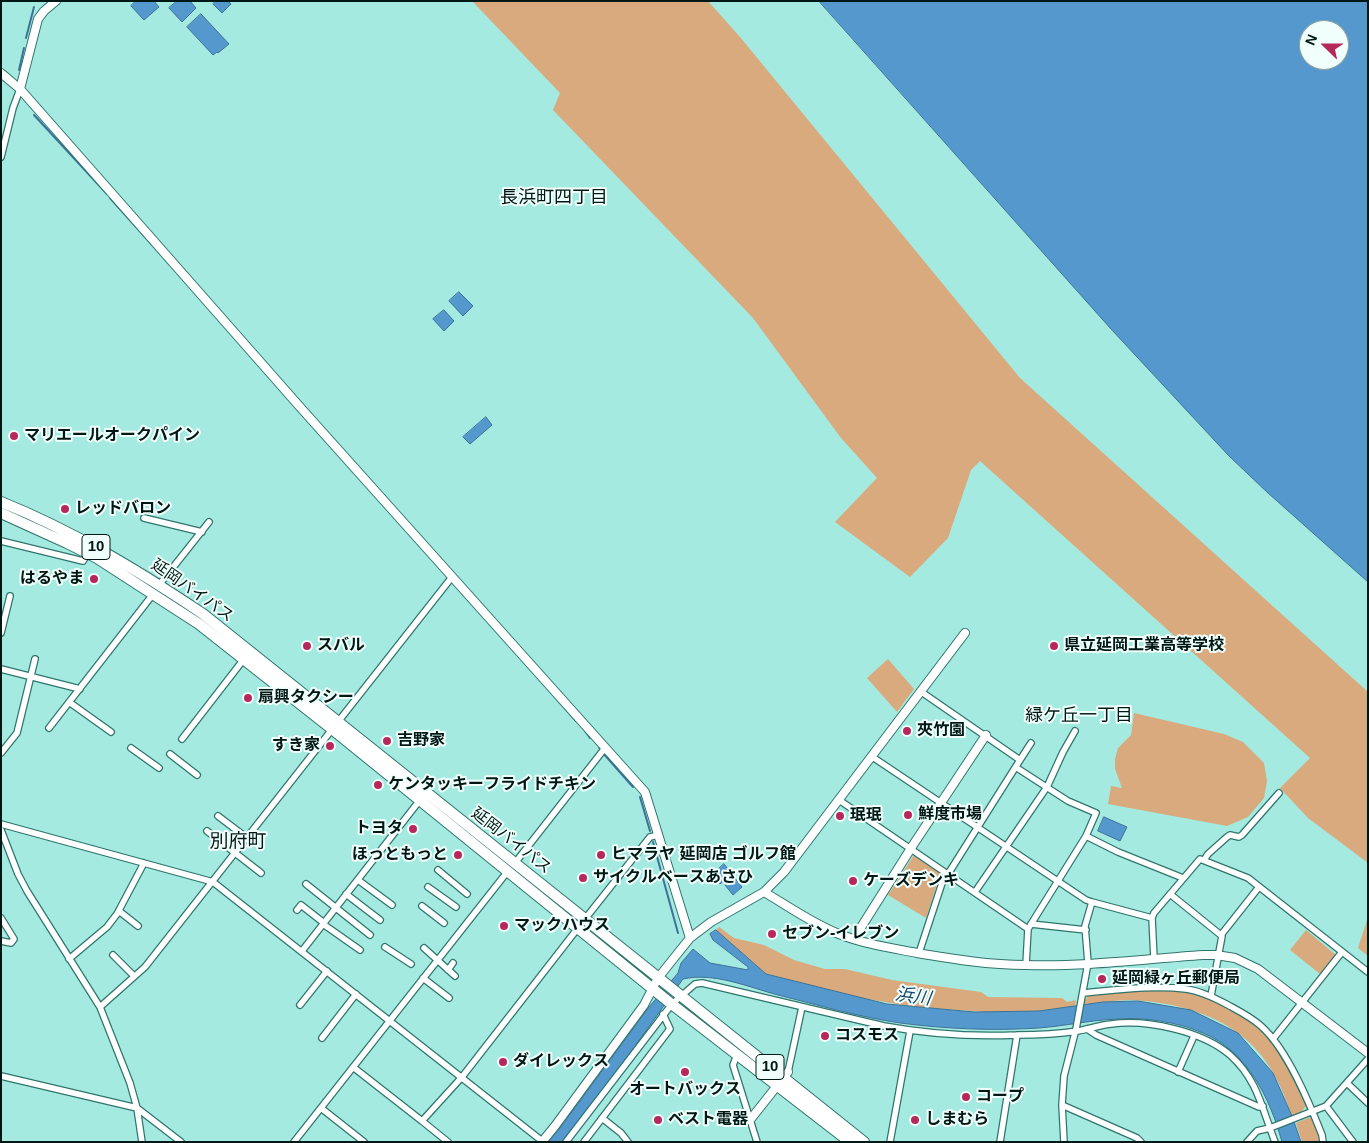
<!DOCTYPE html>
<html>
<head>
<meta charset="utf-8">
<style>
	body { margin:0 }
	#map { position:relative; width:1369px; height:1143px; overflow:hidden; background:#a4eae0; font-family:Helvetica,sans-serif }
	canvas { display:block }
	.frame { position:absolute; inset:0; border:2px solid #001815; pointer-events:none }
	.north { position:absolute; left:1299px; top:20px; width:50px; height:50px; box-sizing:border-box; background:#f1fffc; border:1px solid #91a3a0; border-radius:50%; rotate:292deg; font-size:14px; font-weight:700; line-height:20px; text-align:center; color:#001815 }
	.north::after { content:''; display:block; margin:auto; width:18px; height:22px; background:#b6285c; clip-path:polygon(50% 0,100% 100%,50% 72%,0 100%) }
</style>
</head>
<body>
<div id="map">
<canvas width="1369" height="1143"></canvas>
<div class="frame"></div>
<div class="north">N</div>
</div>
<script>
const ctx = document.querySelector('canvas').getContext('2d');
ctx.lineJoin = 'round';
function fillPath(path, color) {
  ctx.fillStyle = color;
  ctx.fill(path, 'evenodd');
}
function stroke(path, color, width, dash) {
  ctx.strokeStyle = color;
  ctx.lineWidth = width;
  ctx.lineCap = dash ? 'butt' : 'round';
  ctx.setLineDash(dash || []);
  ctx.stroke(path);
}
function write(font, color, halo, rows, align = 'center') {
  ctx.font = font + ' Helvetica,"Noto Sans JP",sans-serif';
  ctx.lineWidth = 4;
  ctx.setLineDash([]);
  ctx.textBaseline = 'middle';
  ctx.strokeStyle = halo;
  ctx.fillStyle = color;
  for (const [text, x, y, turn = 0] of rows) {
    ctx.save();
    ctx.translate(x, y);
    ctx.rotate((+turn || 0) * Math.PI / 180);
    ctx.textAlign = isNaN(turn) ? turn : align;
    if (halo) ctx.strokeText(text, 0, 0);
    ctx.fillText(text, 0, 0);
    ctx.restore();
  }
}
fillPath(new Path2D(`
	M472,1H708L740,37L1020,378L1368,692V863L1308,818L1280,788L1310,758L980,461L971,470L948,538L910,577L835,522L877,478L841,438L753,318L553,110L560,93Z
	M888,659L914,689L897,712L867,678Z
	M1134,713L1224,734L1243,742L1264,763L1267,781L1264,798L1248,817L1227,826L1108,804L1111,786L1122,788L1115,769V759L1118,748L1131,735Z
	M914,855L941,872L926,918L888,895Z
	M1368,917V956L1358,948Z
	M719,927L734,938L764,945L794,960L825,969H845L892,980L981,992L988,997L1062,998L1067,1002L1076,1000L1075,1006L1039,1011L986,1012L914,1007L856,997L766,974L716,930Z
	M1306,930L1336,955L1320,974L1290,950Z
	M1151,990C1165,991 1179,990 1193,994C1214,999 1243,1013 1258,1027C1277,1043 1298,1083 1306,1106L1301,1112L1292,1116C1284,1094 1276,1073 1261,1055C1230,1016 1177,1002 1130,1000C1115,1000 1099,1003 1084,1005L1085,1000L1089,995Z
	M1313,1116L1320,1142H1302L1296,1123Z`), '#d9aa7d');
const water = new Path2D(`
	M136,1H154L159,7L144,20L131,6Z
	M177,1H190L196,8L182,22L169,8Z
	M216,1H228L231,4L222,13L213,4Z
	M819,1H1368V582L1268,493L1229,456L1111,329ZM1309,30H1339V60H1309Z
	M201,14L229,44L218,53L217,52L213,55L187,27Z
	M459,292L473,306L463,316L449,301Z
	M444,310L454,321L444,331L433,319Z
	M486,417L492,425L470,444L463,437Z
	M1104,817L1127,827L1120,841L1098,831Z
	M724,864L732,874L720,884L712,875Z
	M734,877L742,887L733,895L725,885Z
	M716,930L766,974L887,1004L974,1012L1039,1011L1103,1002L1138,1001L1191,1010L1238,1033L1273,1073L1292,1116L1301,1142H1282C1270,1098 1247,1051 1203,1033C1177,1022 1145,1017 1118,1019C1091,1020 1065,1026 1039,1028C993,1031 946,1029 900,1023C859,1017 818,1005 778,995C748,987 714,972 683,979L623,1063L563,1142H548L560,1128L649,1007L678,973L681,963L693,949L710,963L748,970V967L713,940L710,934Z`);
fillPath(water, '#5598cd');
stroke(water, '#3c7296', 1);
stroke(new Path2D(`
	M26,38L34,7
	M19,70L24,48
	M34,115L107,194
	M110,198L182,278
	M528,667L532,671
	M542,682L576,721
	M585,731L590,738
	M599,747L600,749
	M603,753L633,787
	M640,797L650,831
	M653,842L678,933`), '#3c7296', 2);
const street = new Path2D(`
	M1,157L13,108L20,89
	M144,518L202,532
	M1,541L83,561L89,551
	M159,585L209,522
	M1,633L10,596
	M1,669L80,689
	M69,702L111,732
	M49,728L154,593
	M182,739L244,659
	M131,748L159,768
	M1,753L17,733L35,659
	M170,754L197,775
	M871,756L1086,900L1092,902L1085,926L1088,963L1076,1029L1064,1076L1062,1105L1064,1142
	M1020,760L1031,743
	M1017,768L1068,801L1096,813L1086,836L1028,929L1026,965
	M839,800L1028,929
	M218,816L247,838
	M1,824L213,882L542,1141
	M1,830L18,874L27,891L100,1007L130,1083L137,1108L142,1142
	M207,831L261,873
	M1086,836L1118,852L1183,878
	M1204,860L1208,854L1227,837L1230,835L1239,837L1242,835L1279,793
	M515,863L605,748
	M438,870L467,894
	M358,880L392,905
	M306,884L370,935
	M428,887L456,907
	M975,892L1047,787L1063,752L1075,731
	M346,894L380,920
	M1170,894L1222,936L1211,996
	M1092,902L1152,918
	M422,906L444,923
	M297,910L301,905L324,923
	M119,911L138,926
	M1,918L14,939L11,943L1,941
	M585,919L650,837L659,835
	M323,924L360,950
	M1031,924L1086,930
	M1221,935L1259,887
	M385,947L411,964
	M424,948L455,976
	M302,951L420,800
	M919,953L944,877L950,871L1020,760L920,691
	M113,955L134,976
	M69,959L107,927L117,914L144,863
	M1154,959L1152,918L1154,913L1200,859L1248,878L1368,972
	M448,970L453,963
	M423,978L449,998
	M1083,993C1117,990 1152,985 1186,989C1201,991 1215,998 1228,1005C1239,1011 1251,1017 1261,1026C1287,1049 1309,1102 1322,1135L1323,1142
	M300,1005L327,971
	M100,1007L145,967L452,577
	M1087,1029L1096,1035L1259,1107L1263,1106
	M322,1038L356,994
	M1273,1039L1342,952
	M737,1055L733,1065L757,1142
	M353,1067L422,1121L462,1077L578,928
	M788,1072L802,1007
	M1178,1072L1194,1036
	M1,1076L137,1108L181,1142
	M1347,1083L1368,1103
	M1062,1105L1137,1138L1141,1142
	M1326,1106L1353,1142
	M321,1108L364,1142
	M602,1118L621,1133L628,1142
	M422,1121L448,1142
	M294,1142L508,871
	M566,1142L672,1004L695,984L702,983L884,1026C928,1034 973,1037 1017,1035C1037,1035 1058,1034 1078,1031C1089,1029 1100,1025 1111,1024C1147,1019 1202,1031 1230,1055C1258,1080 1262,1109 1275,1142
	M584,1142L670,1029L663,1014
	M890,1142L910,1031
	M1000,1142L1017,1035
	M1247,1142L1257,1131L1270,1128L1326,1106L1368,1059`);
const secondary = new Path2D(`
	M56,1L44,11L38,19L20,89L300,407L645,792L690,938
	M1,73L20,89
	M764,892C788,906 813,924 839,934C864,944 891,948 917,953C953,959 989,965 1026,965C1085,967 1144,959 1203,955H1216L1235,958L1258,969L1368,1053
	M857,940L860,929L913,845L986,735
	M750,1120L788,1072
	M542,1142L555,1126L644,1005L658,978L690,938L711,922L764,892L784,872L965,633`);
const highway = new Path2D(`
	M1,502C73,531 139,571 203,614L864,1142
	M1,513L67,543L97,558L199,624L332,729L669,1002L850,1142`);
stroke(street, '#2f756d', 8);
stroke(secondary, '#2f756d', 10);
stroke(highway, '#2f756d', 12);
stroke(street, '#fff', 5.5);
stroke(secondary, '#fff', 8);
stroke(highway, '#fff', 10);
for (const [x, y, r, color] of [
	[14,436,5,"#b6285c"],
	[65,509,5,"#b6285c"],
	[94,579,5,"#b6285c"],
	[307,646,5,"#b6285c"],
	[1054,646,5,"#b6285c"],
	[248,698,5,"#b6285c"],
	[907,731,5,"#b6285c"],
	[387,741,5,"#b6285c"],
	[330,746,5,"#b6285c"],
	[378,785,5,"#b6285c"],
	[908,815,5,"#b6285c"],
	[840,816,5,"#b6285c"],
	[413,829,5,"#b6285c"],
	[458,855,5,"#b6285c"],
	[601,855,5,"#b6285c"],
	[583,878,5,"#b6285c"],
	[853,881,5,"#b6285c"],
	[504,926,5,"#b6285c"],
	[772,934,5,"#b6285c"],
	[1102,979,5,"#b6285c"],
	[825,1036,5,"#b6285c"],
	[503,1062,5,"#b6285c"],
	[685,1072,5,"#b6285c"],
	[966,1097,5,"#b6285c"],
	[658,1120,5,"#b6285c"],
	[915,1120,5,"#b6285c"]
]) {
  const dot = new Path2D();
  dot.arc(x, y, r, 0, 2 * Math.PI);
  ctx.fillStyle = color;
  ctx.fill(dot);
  stroke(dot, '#f1fffc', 2);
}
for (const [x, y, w] of [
	[96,547,28],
	[770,1067,28]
]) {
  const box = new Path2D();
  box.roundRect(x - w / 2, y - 12.5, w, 25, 4);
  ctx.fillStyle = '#f1fffc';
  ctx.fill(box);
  stroke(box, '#001815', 1);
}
write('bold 15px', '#001815', null, [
	["10",96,547],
	["10",770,1067]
]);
write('bold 16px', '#001815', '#f1fffc', [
	["マリエールオークパイン",24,436],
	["レッドバロン",75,509],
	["はるやま",84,579,"right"],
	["スバル",317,646],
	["県立延岡工業高等学校",1064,646],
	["扇興タクシー",258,698],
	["夾竹園",917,731],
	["吉野家",397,741],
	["すき家",320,746,"right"],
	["ケンタッキーフライドチキン",388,785],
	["鮮度市場",918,815],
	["珉珉",850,816],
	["トヨタ",403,829,"right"],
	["ほっともっと",448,855,"right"],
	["ヒマラヤ 延岡店 ゴルフ館",611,855],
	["サイクルベースあさひ",593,878],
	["ケーズデンキ",863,881],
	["マックハウス",514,926],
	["セブン-イレブン",782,934],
	["延岡緑ヶ丘郵便局",1112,979],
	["コスモス",835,1036],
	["ダイレックス",513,1062],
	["オートバックス",685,1090,"center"],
	["コープ",976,1097],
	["ベスト電器",668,1120],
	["しまむら",925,1120]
], 'left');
write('16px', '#001815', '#f1fffc', [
	["延岡バイパス",192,591,35],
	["延岡バイパス",511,841,38]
]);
write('18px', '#001815', '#f1fffc', [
	["長浜町四丁目",554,198],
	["緑ケ丘一丁目",1079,716]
]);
write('italic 18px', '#16486c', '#f1fffc', [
	["浜川",913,997,8]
]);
write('19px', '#001815', '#f1fffc', [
	["別府町",238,842]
]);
</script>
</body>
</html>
